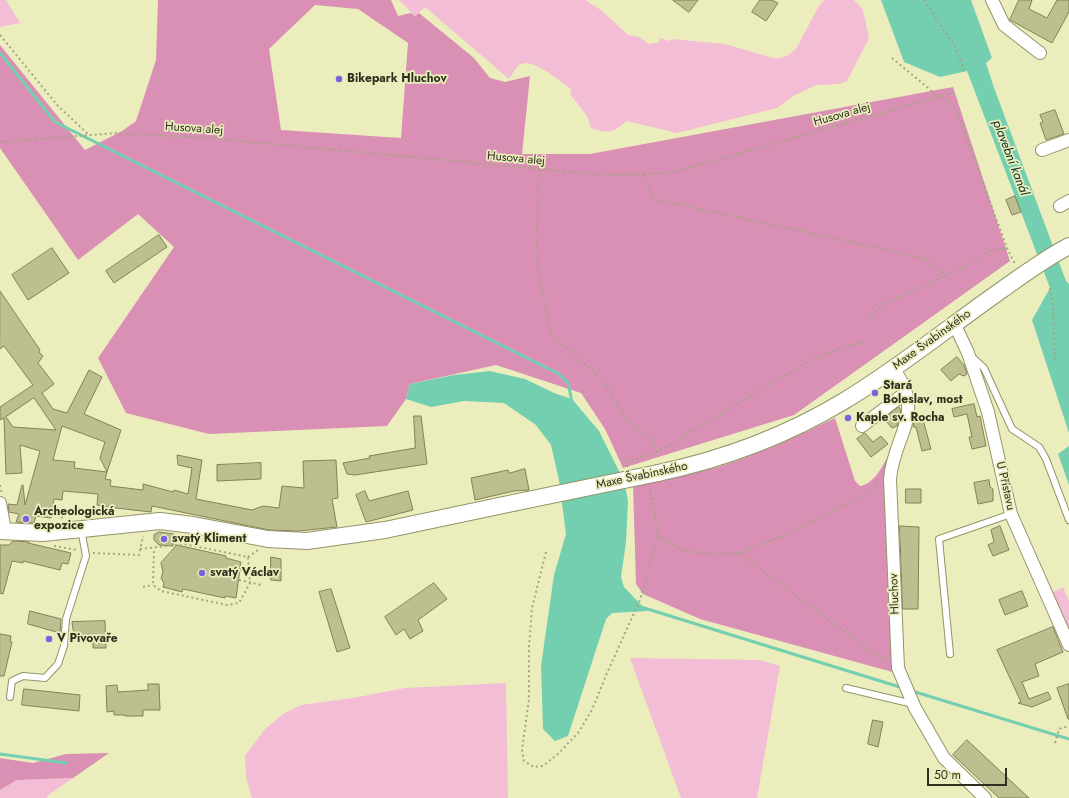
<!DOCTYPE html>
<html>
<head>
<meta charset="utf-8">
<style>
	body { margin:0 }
	#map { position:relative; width:1069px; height:798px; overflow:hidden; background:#ebedbd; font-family:Jost,sans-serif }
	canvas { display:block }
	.scale { position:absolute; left:927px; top:768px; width:80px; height:18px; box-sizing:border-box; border:2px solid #2e2f1d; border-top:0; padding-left:5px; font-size:12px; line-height:14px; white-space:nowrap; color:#2e2f1d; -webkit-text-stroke:3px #ebedbd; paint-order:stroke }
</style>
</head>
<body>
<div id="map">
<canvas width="1069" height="798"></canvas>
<div class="scale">50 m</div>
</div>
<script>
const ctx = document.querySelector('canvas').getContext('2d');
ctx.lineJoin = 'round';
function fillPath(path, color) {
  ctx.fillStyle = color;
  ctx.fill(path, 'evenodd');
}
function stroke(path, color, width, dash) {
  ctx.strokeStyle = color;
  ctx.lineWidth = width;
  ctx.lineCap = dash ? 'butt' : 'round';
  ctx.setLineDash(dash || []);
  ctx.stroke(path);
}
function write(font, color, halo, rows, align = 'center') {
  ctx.font = font + ' Jost,sans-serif';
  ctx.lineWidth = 3.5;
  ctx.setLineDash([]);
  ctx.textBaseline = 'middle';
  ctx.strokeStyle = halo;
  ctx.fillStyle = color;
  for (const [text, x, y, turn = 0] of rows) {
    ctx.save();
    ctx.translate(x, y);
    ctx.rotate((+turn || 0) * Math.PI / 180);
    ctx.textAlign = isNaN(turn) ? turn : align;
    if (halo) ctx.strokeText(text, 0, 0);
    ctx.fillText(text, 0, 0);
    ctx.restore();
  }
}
fillPath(new Path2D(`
	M0,0H6L20,23L0,27Z
	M399,0H585L601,10L628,35L639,37L649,44L659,42L660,38L669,41L672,39L725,44L773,58H780L787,56L796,49L820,4L825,0H854L863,10L869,38L847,81L839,84L816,85L795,95L777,108L677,133L627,121C612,133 609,134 591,128L587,116L570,94L571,89C561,82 533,58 521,64C515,67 513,74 509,79L425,7L415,16Z
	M1063,587L1069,601V635L1051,593Z
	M630,658L760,660L780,666L757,798H681Z
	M506,683L508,798H252L246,777L245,756L265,729L283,714L301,705L353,698L405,688Z
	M73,778L48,795L47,798H0V790L17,780Z`), '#f3bdd6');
fillPath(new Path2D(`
	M158,0H391L398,16L411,13L415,16L419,13L474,58L490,78L505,82L530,76L522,154H590L953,87L1010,261L794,415L623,468L605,429L581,393L496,365L410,384L406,399L387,426L209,434L126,413L98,358L174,247L138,214L78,260L0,148V45L85,150L122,131L136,121L156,60ZM315,5L358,9L408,43L401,138L281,130L269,49Z
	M835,418L855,481L860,486C874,484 882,467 888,456L893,654L896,673L700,619L643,594L636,584L633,483C665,477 699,474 730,463C766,451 800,435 835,418Z
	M109,753L73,778L17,780L0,790V758L33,763L66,754Z`), '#da90b4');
fillPath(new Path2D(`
	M881,0H971L992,58L986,63L993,85L1066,281L1069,284V433L1032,320L1050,288L967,71L940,77L904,62Z
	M490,371L525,379L554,393L572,399L599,431L624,481L628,501L626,542L621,577L624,587L647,611L612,613L606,619L568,736L555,741L543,729L541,666L554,575L566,534L559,480L551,445L536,425L504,403L464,401L431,407L406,399L410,384L454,375Z
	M1069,446V485L1058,454Z`), '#73cfaf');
stroke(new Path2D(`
	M0,53L55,122L559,374L568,383L572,402
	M641,607L903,688
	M912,691L1069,739
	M0,754L66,763`), '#73cfaf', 3);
const building = new Path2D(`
	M673,0H698L689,12Z
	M760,0H772L778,3L766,21L752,12Z
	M1019,0H1032L1029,9L1047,18L1057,0H1069V12L1052,43L1010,20Z
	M1055,110L1064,134L1046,140L1040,123L1043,122L1040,115Z
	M1015,196L1021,212L1012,215L1006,200Z
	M159,235L167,247L114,283L106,271Z
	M52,248L69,273L28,300L12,275Z
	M0,291L40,350L39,352L43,356L38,363L54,384L42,393L53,409L67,413L89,370L102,377L84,414L121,430L107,472L100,458L105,442L62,426L53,460L75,462L74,468L107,472L105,479L111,480L110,486L143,490V484L173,492L174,490L188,494L192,468L178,465L177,455L202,460L196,499L252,510L263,506L279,508L282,486L304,488L303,461L336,460L338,498L332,499L337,527L298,531L269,530L152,506L151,512L107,507L97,505L98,494L63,491L62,500L54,499L51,518L36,516L34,523L16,522L19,514L9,512L8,504L17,505L22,485H23L25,505L40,451L20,445L22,473L6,474L4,418L0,420V407L33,385L4,346L0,349ZM34,398L56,430L13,427L6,417Z
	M957,357L964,365L967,374L964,376L959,374L951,381L941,370Z
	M974,404L977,417L980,416L986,446L972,449L969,437H972L967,414L954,417L952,409Z
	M899,407L901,411L897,426L892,428L884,419Z
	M414,416H421L427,464L355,475L347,474L343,463L370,458L369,456L415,448Z
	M922,416L931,449L922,451L916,427H913L915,418Z
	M865,433L873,442L881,436L888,444L871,457L857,439Z
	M261,463V479L217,481V465Z
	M525,469L529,490L514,491L475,500L471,478L508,470L509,473Z
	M989,480L990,487L993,489V501L978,504L974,483Z
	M906,489H921V503H906Z
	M365,491L369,501L408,491L413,510L366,522L356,495Z
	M900,526L919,527L918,609H903Z
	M1000,526L1009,550L993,556L988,545L994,542L991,530Z
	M159,532L174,534L173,546L159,545L154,540V535Z
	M13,541L29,542L28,543L71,553L68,564L62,563L60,570L23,561V563L12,561L3,594L0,593V545H9Z
	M177,545L226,556V558L241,562L236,598L225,596V598L183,589L182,592L163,587L164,583L161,578L163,572L161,563Z
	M271,557L281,559V581L271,580Z
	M434,583L447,599L418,620L423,631L410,639L404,629L396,635L385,617Z
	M331,589L350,648L337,652L319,592Z
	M1022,591L1028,606L1005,615L999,600Z
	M30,611L61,619L60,633L28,624Z
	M105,621L106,648H93V641H89V634L74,636L72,622Z
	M1053,627L1063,652L1035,664L1039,676L1022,682L1029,699L1048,692L1051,699L1032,707L1018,703L1021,702L997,650Z
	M0,634L11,636L10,641L12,642L4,676H0Z
	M148,684H159L160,710H143V716H125V715H114V711L107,712L106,686L117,685L118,692L148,690Z
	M1069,684V719H1068L1057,688Z
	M24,689L80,695L79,711L22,705Z
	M873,720L883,722L878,747L868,744Z
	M967,740L1029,798H999L953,755Z`);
fillPath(building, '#bdbf91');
stroke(building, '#818256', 1);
const service = new Path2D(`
	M972,357L984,368L1012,429L1039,447L1046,459L1069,520
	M950,654L939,539L1011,514
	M846,688L913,704
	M10,697L12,681L23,676L45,678L58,664L64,646L66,619L86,556L81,529`);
const minor = new Path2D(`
	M992,0L1004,25L1040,53
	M1042,150L1069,140
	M1060,206L1069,201
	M954,323L968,353L988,412L1011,514L1069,645
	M893,368C927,415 894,433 890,479L898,668L915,708L944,758L985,798
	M862,426L905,393
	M0,503L5,531`);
const secondary = new Path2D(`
	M658,473C724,459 786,436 844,401C899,368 950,326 1003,289C1024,274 1046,258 1069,246
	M0,531L43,533L160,521L193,525L268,539L307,541L385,530L513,503`);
stroke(service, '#949568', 8);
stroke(minor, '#949568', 14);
stroke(secondary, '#949568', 18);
stroke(new Path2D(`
	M924,0L955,47L965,72
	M0,35L58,106L89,135
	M892,58L939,97L949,101L957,112L1007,248L1015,264
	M0,142L117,133L209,138L604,175L670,173L955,92
	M539,170L536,259L551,334L604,381L625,418L650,438L657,452
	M643,175L654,199L923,258L946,275
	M1050,288L1053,302L1055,362
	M869,320L883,304L965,267L989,251L1007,248
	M628,467L627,462L657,452L811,360L846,346L866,343
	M0,485L2,494
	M650,488L658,536L676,547L688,551L713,554L739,553L782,536L872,491L878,481
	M61,518L70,511H118
	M54,546L77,550
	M140,549L184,544L248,557L250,583L239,603L227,605L161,591L153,585L154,548
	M546,552L532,608L529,647V699L522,750L524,761L534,767L543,766L559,753L578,733L592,710L607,673L640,600L658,536
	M93,553L139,555L143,536
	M739,553L864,646L886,661
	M248,557L258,550
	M239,580L262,585
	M143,587L153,585
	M1055,743L1059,729L1069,726`), '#a4a581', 2, [2, 3]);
stroke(service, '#fff', 6);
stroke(minor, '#fff', 12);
stroke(secondary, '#fff', 16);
const secondaryBridge = new Path2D(`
	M513,503L658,473`);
stroke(secondaryBridge, '#949568', 18, []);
stroke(secondaryBridge, '#fff', 16);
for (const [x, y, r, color] of [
	[339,79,4,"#7b61dc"],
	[875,393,4,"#7b61dc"],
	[848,418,4,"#7b61dc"],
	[26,519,4,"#7b61dc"],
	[164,539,4,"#7b61dc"],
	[202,573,4,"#7b61dc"],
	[49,639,4,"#7b61dc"]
]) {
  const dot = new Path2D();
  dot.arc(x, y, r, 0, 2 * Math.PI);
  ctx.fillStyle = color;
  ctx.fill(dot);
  stroke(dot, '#ebedbd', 1.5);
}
write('bold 12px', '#2e2f1d', '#ebedbd', [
	["Bikepark Hluchov",347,79],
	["Stará",883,386],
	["Boleslav, most",883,400],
	["Kaple sv. Rocha",856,418],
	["Archeologická",34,512],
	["expozice",34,526],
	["svatý Kliment",172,539],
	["svatý Václav",210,573],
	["V Pivovaře",57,639]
], 'left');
write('12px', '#2e2f1d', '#ebedbd', [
	["Husova alej",842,115,-16],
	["Husova alej",194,129,4],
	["Husova alej",516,159,5],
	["Maxe Švabinského",932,340,-36],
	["Maxe Švabinského",642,476,-12],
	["U Přístavu",1005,486,77],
	["Hluchov",895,594,-92]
]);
write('italic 13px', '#073326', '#ebedbd', [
	["plavební kanál",1010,158,69]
]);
</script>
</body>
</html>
